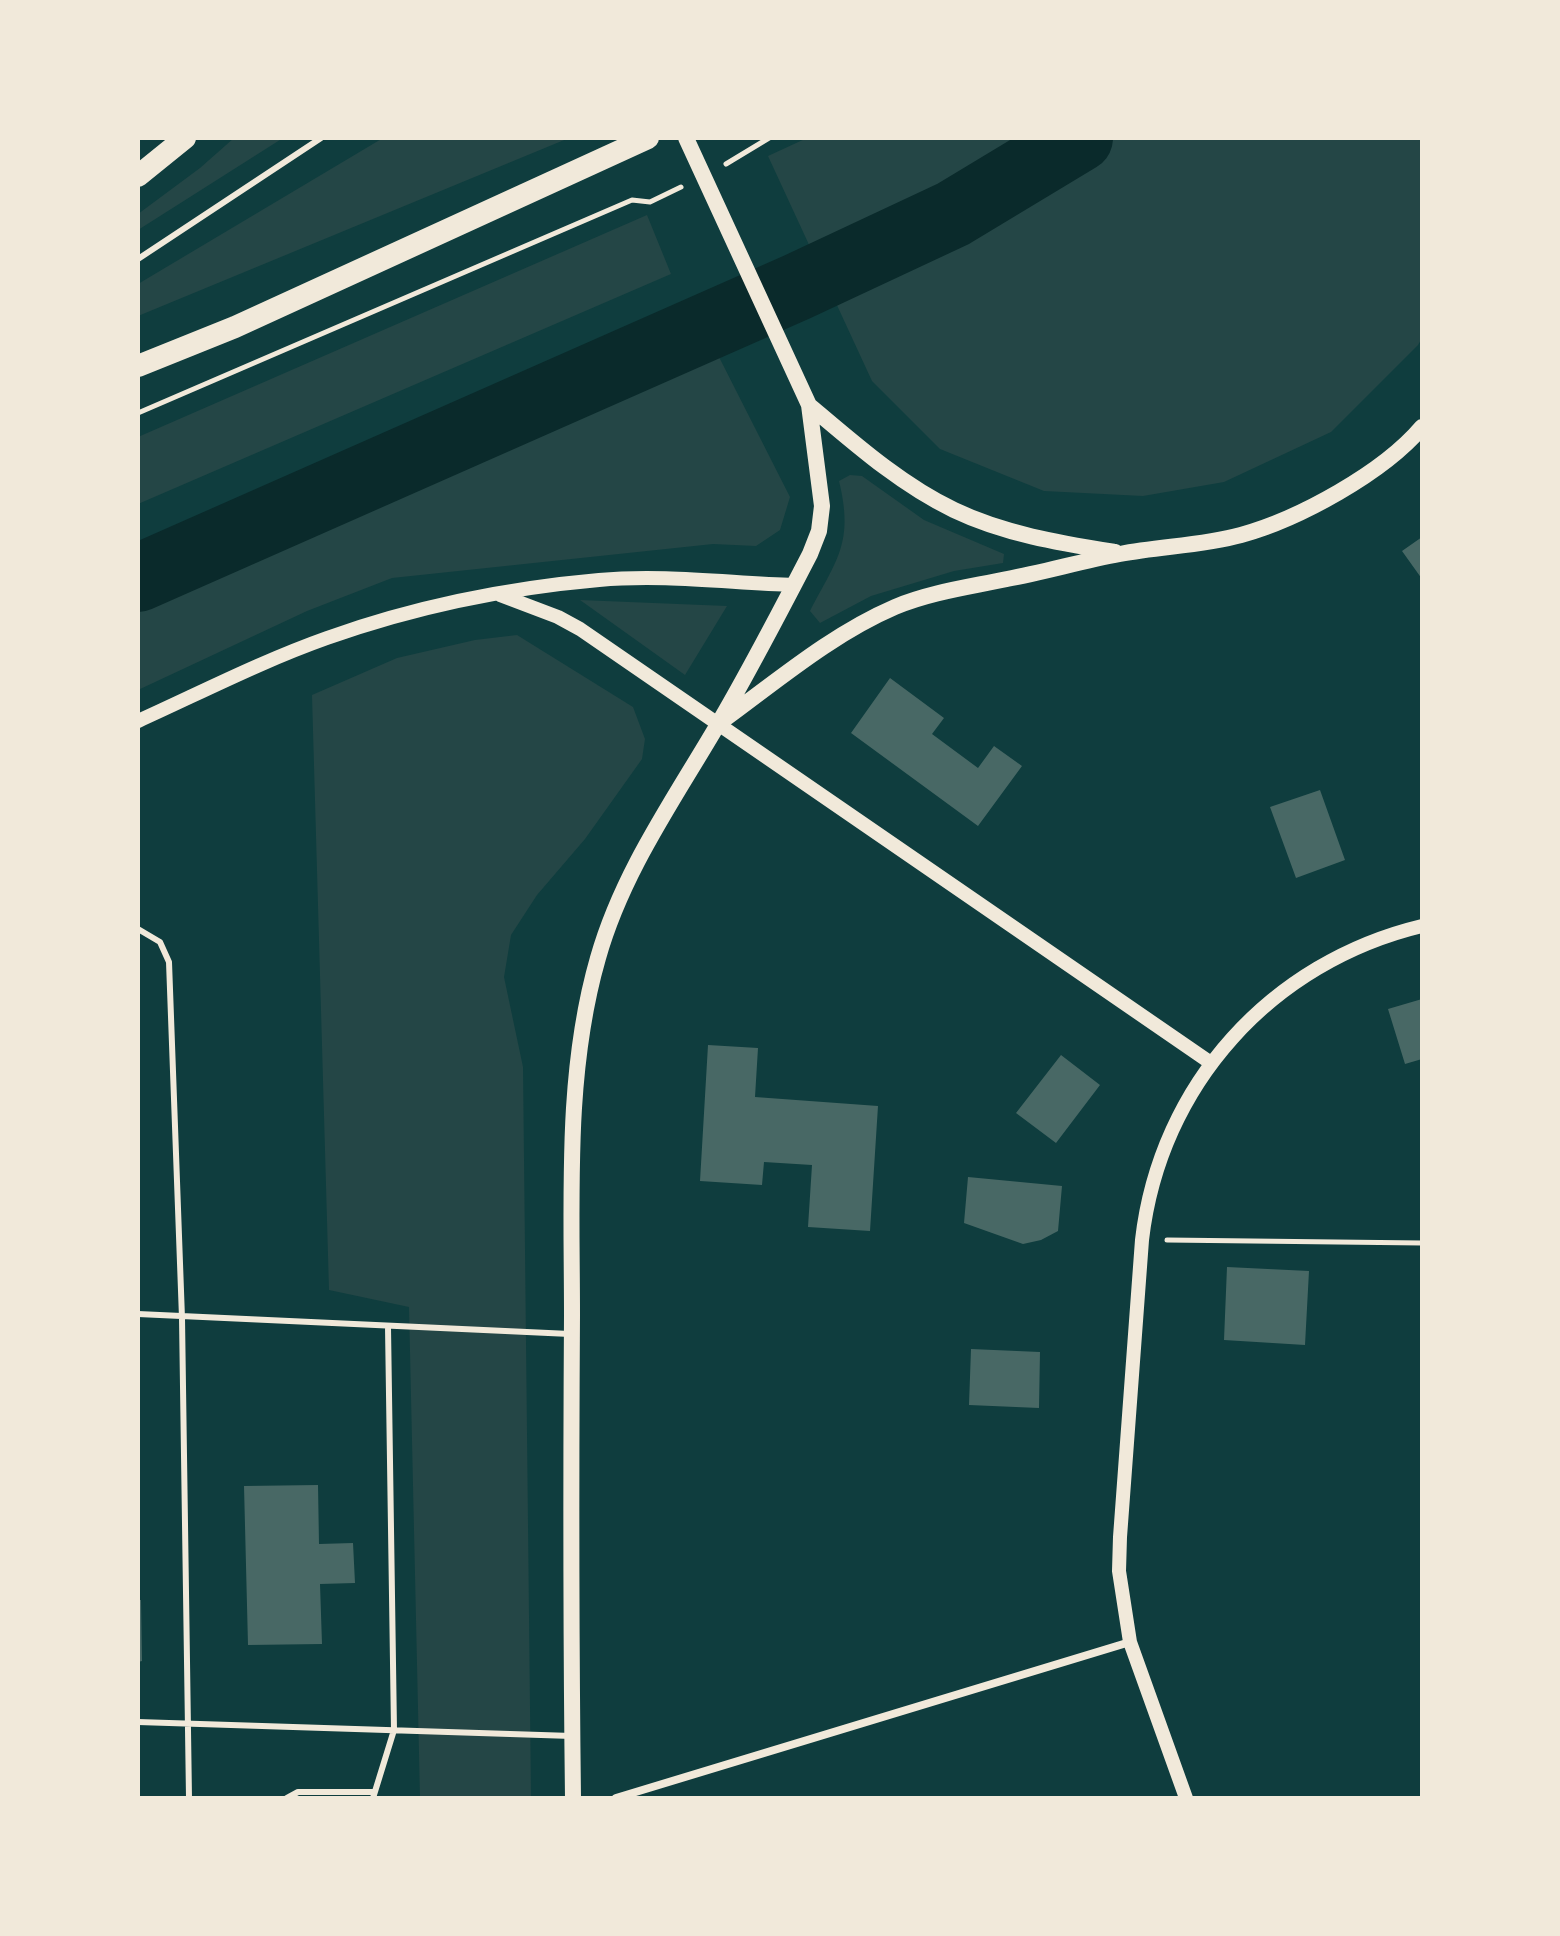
<!DOCTYPE html>
<html>
<head>
<meta charset="utf-8">
<style>
	body { margin:0 }
	#map { position:relative; width:1560px; height:1936px; overflow:hidden; background:#0f3d3e; font-family:Inter,sans-serif }
	canvas { display:block }
	.frame { position:absolute; inset:0; border:140px solid #f1e9da; pointer-events:none }
</style>
</head>
<body>
<div id="map">
<canvas width="1560" height="1936"></canvas>
<div class="frame"></div>
</div>
<script>
const ctx = document.querySelector('canvas').getContext('2d');
ctx.lineJoin = 'round';
function fillPath(path, color) {
  ctx.fillStyle = color;
  ctx.fill(path, 'evenodd');
}
function stroke(path, color, width, dash) {
  ctx.strokeStyle = color;
  ctx.lineWidth = width;
  ctx.lineCap = dash ? 'butt' : 'round';
  ctx.setLineDash(dash || []);
  ctx.stroke(path);
}
fillPath(new Path2D(`
	M234,138H283L138,230V214L200,168Z
	M383,138H569L138,316V284Z
	M807,138H1422V338L1418,345L1331,432L1224,482L1143,496L1044,491L940,449L872,381L768,156Z
	M647,215L671,274L138,504V437Z
	M719,357L790,497L780,530L756,546L713,544L392,578L307,611L138,690V597L278,534Z
	M850,475L862,476L924,520L1004,554L1003,563L954,571L871,596L820,623L810,611C837,559 854,543 839,481Z
	M580,600L727,606L685,675Z
	M517,635L633,707L645,739L642,759L585,839L537,895L511,935L504,977L523,1067L531,1798H420L409,1307L329,1290L312,695L397,658L475,640Z`), '#244646');
stroke(new Path2D(`
	M138,578L797,287L953,214L1079,138`), '#0a2a2b', 68);
fillPath(new Path2D(`
	M1422,537V579L1402,551Z
	M890,678L944,718L932,734L978,768L994,746L1022,766L978,826L851,733Z
	M1320,790L1345,860L1296,878L1270,807Z
	M1422,999V1059L1405,1064L1388,1009Z
	M708,1045L758,1048L755,1097L878,1106L870,1231L808,1227L812,1165L764,1162L762,1185L700,1181Z
	M1061,1055L1100,1085L1056,1143L1016,1113Z
	M968,1177L1062,1186L1058,1231L1041,1240L1023,1244L964,1223Z
	M1227,1267L1309,1271L1305,1345L1224,1340Z
	M971,1349L1040,1352L1039,1408L969,1405Z
	M318,1485L319,1544L353,1543L355,1583L320,1584L322,1644L248,1645L244,1486Z
	M138,1600H141L142,1661L138,1662Z`), '#486865');
stroke(new Path2D(`
	M726,164L769,138
	M138,413L632,200L650,202L681,187
	M1167,1240L1422,1243`), '#f1e9da', 5);
stroke(new Path2D(`
	M138,259L321,138
	M138,929L160,942L169,962L182,1318L189,1798
	M138,1314L570,1334
	M138,1722L572,1736
	M287,1798L298,1792H374
	M373,1798L394,1730L388,1327`), '#f1e9da', 6);
stroke(new Path2D(`
	M616,1798L1130,1642`), '#f1e9da', 8);
stroke(new Path2D(`
	M500,595L558,617L580,629L1211,1063
	M138,721C200,693 262,661 327,638C414,607 508,588 599,580C663,574 730,583 794,585
	M1186,1798L1130,1642L1119,1571L1120,1537L1142,1240C1160,1084 1272,962 1422,926`), '#f1e9da', 14);
stroke(new Path2D(`
	M809,405C854,443 900,484 954,510C1004,534 1060,543 1115,552
	M722,721C777,681 832,634 895,607C931,592 970,587 1007,579C1045,572 1082,561 1120,554C1160,546 1201,546 1241,535C1299,519 1383,473 1422,427
	M573,1798C571,1637 571,1476 572,1315C572,1197 565,1072 598,958C622,873 673,801 717,726C750,670 780,612 810,554L819,531L822,506L809,405L686,138`), '#f1e9da', 16);
stroke(new Path2D(`
	M138,176L185,138
	M138,366L235,327L648,138`), '#f1e9da', 22);
</script>
</body>
</html>
